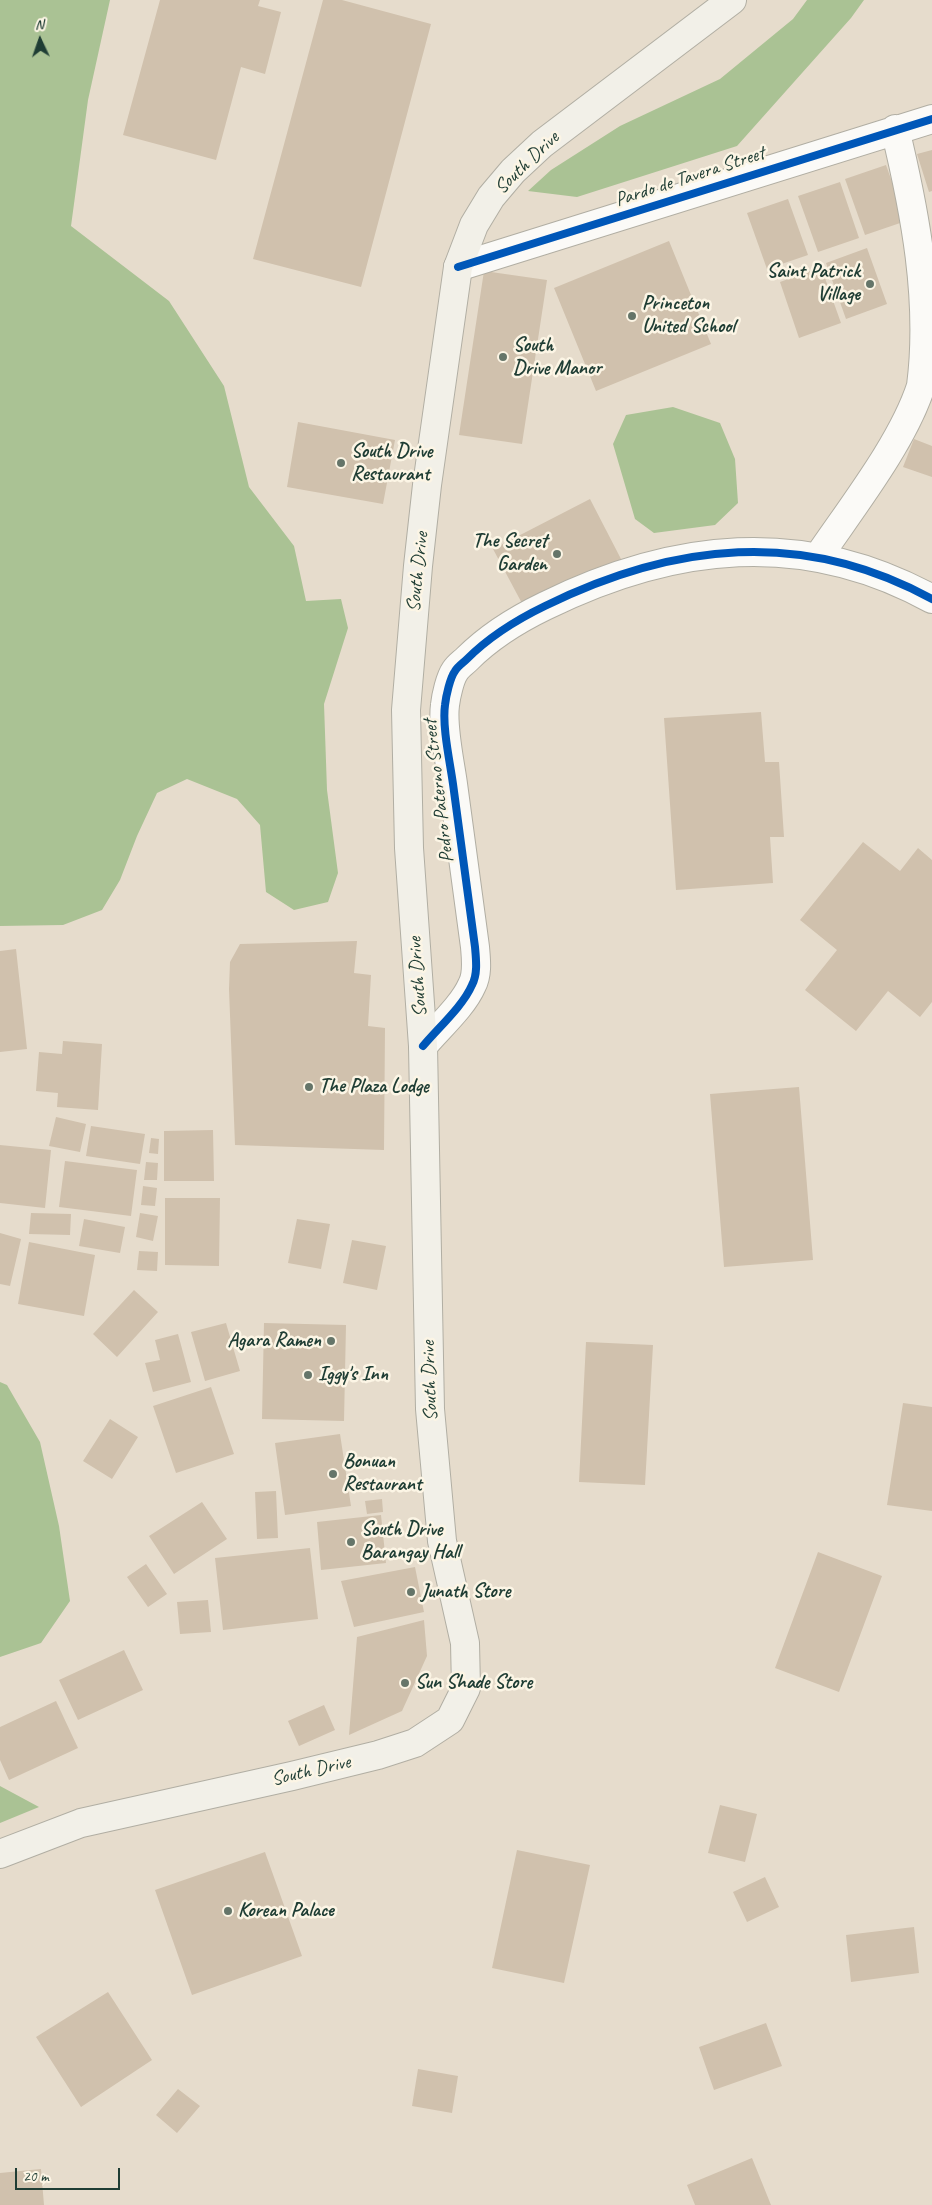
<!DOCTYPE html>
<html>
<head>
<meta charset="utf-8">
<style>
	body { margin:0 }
	#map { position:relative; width:932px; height:2205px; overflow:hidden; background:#e6dccc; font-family:Caveat,sans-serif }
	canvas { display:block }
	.north { position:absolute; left:15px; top:15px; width:50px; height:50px; -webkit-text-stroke:4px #fcf5e5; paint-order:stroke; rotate:357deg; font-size:14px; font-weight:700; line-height:20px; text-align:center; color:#1f3d34 }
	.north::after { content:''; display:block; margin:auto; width:18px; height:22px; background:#1f3d34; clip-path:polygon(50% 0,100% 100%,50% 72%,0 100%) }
	.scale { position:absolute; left:15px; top:2168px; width:105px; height:22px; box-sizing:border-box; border:2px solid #1f3d34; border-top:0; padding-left:6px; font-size:15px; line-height:18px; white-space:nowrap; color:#1f3d34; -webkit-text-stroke:4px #fcf5e5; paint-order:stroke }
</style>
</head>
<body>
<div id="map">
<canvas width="932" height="2205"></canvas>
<div class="north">N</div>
<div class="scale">20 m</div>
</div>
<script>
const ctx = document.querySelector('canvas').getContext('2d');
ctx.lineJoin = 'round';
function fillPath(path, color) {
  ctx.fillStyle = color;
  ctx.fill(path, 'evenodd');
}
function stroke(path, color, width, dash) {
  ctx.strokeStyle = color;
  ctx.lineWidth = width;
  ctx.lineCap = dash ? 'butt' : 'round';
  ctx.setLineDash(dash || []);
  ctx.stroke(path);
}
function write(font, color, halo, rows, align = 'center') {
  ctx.font = font + ' Caveat,sans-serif';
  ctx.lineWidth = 5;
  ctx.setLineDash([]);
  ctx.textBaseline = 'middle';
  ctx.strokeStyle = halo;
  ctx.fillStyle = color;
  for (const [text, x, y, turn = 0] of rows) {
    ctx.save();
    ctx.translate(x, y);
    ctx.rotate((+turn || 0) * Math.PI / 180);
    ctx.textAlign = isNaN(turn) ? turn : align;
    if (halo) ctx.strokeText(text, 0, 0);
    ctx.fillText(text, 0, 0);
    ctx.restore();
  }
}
fillPath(new Path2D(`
	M0,0H110L88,100L71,226L169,301L224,386L249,487L294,546L306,601L341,599L348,628L324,704L327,790L338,873L328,902L294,910L266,892L260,825L237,799L187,779L157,793L137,836L120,880L102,910L63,925L0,926Z
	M807,0H864L851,18L737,146L577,197L528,191L551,170L620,126L720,79L793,19Z
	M673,407L720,423L735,459L738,503L715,525L654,533L635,519L613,444L626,415Z
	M0,1382L7,1385L40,1442L59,1526L70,1601L41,1643L0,1657Z
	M0,1786L39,1807L0,1823Z`), '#aac294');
fillPath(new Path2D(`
	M160,0H260L258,6L281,12L265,74L241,67L216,160L123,135Z
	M323,0H342L431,24L361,287L253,259Z
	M932,150V191L929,192L917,154Z
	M886,165L906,221L865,235L845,179Z
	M840,182L859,238L818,252L798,196Z
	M788,199L808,255L767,269L747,213Z
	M669,241L711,344L596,391L554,288Z
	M867,248L887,304L846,319L826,263Z
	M821,267L841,323L799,338L780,282Z
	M484,271L547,280L522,444L459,435Z
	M298,422L395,440L383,504L287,487Z
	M914,439L932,446V477L903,467Z
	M590,499L621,559L525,609L493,549Z
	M761,712L765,762H779L784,837H770L773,883L676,890L664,718Z
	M863,842L900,871L918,848L932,860V1002L920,1017L888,991L856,1031L805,990L837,950L800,920Z
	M357,941L354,973L371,975L368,1026L385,1028L384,1150L235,1145L229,989L230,962L240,944Z
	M16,949L27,1049L0,1052V951Z
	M63,1041L102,1044L98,1110L57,1107L58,1093L36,1091L39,1052L62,1054Z
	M799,1087L813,1260L724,1267L710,1094Z
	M56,1117L86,1124L80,1152L49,1146Z
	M91,1126L145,1134L140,1164L86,1156Z
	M213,1130L214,1181H164V1131Z
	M151,1138L159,1139L158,1154L149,1153Z
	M0,1145L51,1150L45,1208L0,1203Z
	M65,1161L137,1170L131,1216L59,1207Z
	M146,1162L158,1163L157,1180H144Z
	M143,1186L157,1188L155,1206L141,1205Z
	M165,1198H220L219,1266L165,1265Z
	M31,1213L71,1214L70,1235L29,1234Z
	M140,1213L158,1216L153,1241L136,1237Z
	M84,1219L125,1227L120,1253L79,1246Z
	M297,1219L330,1224L321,1269L288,1263Z
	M0,1233L21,1239L10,1286L0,1284Z
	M352,1240L386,1246L377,1290L343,1283Z
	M29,1242L95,1255L84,1316L18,1304Z
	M139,1251L158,1252L157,1271L137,1270Z
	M134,1290L158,1312L117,1357L93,1334Z
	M226,1323L240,1371L205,1381L191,1332Z
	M264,1323L346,1325L344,1421L262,1419Z
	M178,1334L191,1382L153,1392L145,1363L160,1360L155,1340Z
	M586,1342L653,1345L645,1485L579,1482Z
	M211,1387L234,1454L176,1473L153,1406Z
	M903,1403L932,1407V1511L887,1505Z
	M110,1419L138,1437L112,1479L83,1461Z
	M340,1434L351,1506L285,1515L275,1443Z
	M276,1491L278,1538L257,1539L255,1492Z
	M382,1499L383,1512L367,1514L365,1501Z
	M202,1502L227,1539L174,1574L149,1536Z
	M381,1515L386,1563L321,1570L317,1522Z
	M310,1548L318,1619L223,1630L215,1558Z
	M818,1552L882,1576L839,1692L775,1668Z
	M146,1564L167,1594L148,1607L127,1577Z
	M415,1567L424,1612L354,1627L341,1581Z
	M208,1600L211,1632L180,1634L177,1602Z
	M424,1620L427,1656L402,1711L349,1735L357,1637Z
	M124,1650L143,1690L78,1720L59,1680Z
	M56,1701L78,1748L9,1780L0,1760V1727Z
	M324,1705L335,1730L299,1746L288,1721Z
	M720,1805L757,1814L745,1862L708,1853Z
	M517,1850L590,1865L564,1983L492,1968Z
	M265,1852L302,1956L192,1995L155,1890Z
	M765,1877L779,1907L747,1922L733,1892Z
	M914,1927L919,1973L851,1982L846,1935Z
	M108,1992L152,2060L81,2107L36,2037Z
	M766,2023L782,2066L714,2090L699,2047Z
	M418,2069L458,2076L452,2113L412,2106Z
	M178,2089L200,2106L177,2133L156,2115Z
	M752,2158L771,2205H695L687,2185Z
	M41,2169L44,2205H0V2173Z`), '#d0c1ad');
const street = new Path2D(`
	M458,267L932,119
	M818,557C852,507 903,442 921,386C932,300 915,212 895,129
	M423,1046C438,1028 463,1006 472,985C478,974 476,959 475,947C468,893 460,838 453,784C450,762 442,727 445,705C446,696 450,678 455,671C458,666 463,663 467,659C490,636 516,620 545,606C673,543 803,528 932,599`);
const secondary = new Path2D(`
	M0,1854L81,1823L292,1776L378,1755L415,1743L450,1720L466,1688L465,1643L442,1541L430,1409L423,1046L409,848L406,710L418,566L427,485L458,267L474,225L491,197L513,171L542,144L732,0`);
stroke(street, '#b1aea3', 30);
stroke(secondary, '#b1aea3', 30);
stroke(street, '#fbfaf7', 28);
stroke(secondary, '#f2f0e8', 28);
stroke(new Path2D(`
	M458,267L932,119
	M423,1046C438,1028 463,1006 472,985C478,974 476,959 475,947C468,893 460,838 453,784C450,762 442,727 445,705C446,696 450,678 455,671C458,666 463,663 467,659C490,636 516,620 545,606C673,543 803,528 932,599`), '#0057b8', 8);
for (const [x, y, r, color] of [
	[870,284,5,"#657569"],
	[632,316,5,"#657569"],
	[503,357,5,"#657569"],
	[341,463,5,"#657569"],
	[557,554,5,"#657569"],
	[309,1087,5,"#657569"],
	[331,1341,5,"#657569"],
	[308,1375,5,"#657569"],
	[333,1474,5,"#657569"],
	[351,1542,5,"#657569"],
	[411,1592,5,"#657569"],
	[405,1683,5,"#657569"],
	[228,1911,5,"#657569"]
]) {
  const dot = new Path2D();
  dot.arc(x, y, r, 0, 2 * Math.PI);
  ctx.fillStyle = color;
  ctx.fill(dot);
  stroke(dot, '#fcf5e5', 2);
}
write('20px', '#1f3d34', '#fcf5e5', [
	["South Drive",527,163,-44],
	["Pardo de Tavera Street",690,177,-18],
	["South Drive",418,572,-84],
	["Pedro Paterno Street",439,791,-97],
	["South Drive",418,977,-94],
	["South Drive",430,1381,-92],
	["South Drive",311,1771,-13]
]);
write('bold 20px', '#1f3d34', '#fcf5e5', [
	["Saint Patrick",860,272,"right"],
	["Village",860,295,"right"],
	["Princeton",642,304],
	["United School",642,327],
	["South",513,346],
	["Drive Manor",513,369],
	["South Drive",351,452],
	["Restaurant",351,475],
	["The Secret",547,542,"right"],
	["Garden",547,565,"right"],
	["The Plaza Lodge",319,1087],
	["Agara Ramen",321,1341,"right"],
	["Iggy's Inn",318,1375],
	["Bonuan",343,1462],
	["Restaurant",343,1485],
	["South Drive",361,1530],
	["Barangay Hall",361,1553],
	["Junath Store",421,1592],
	["Sun Shade Store",415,1683],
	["Korean Palace",238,1911]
], 'left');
</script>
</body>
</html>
